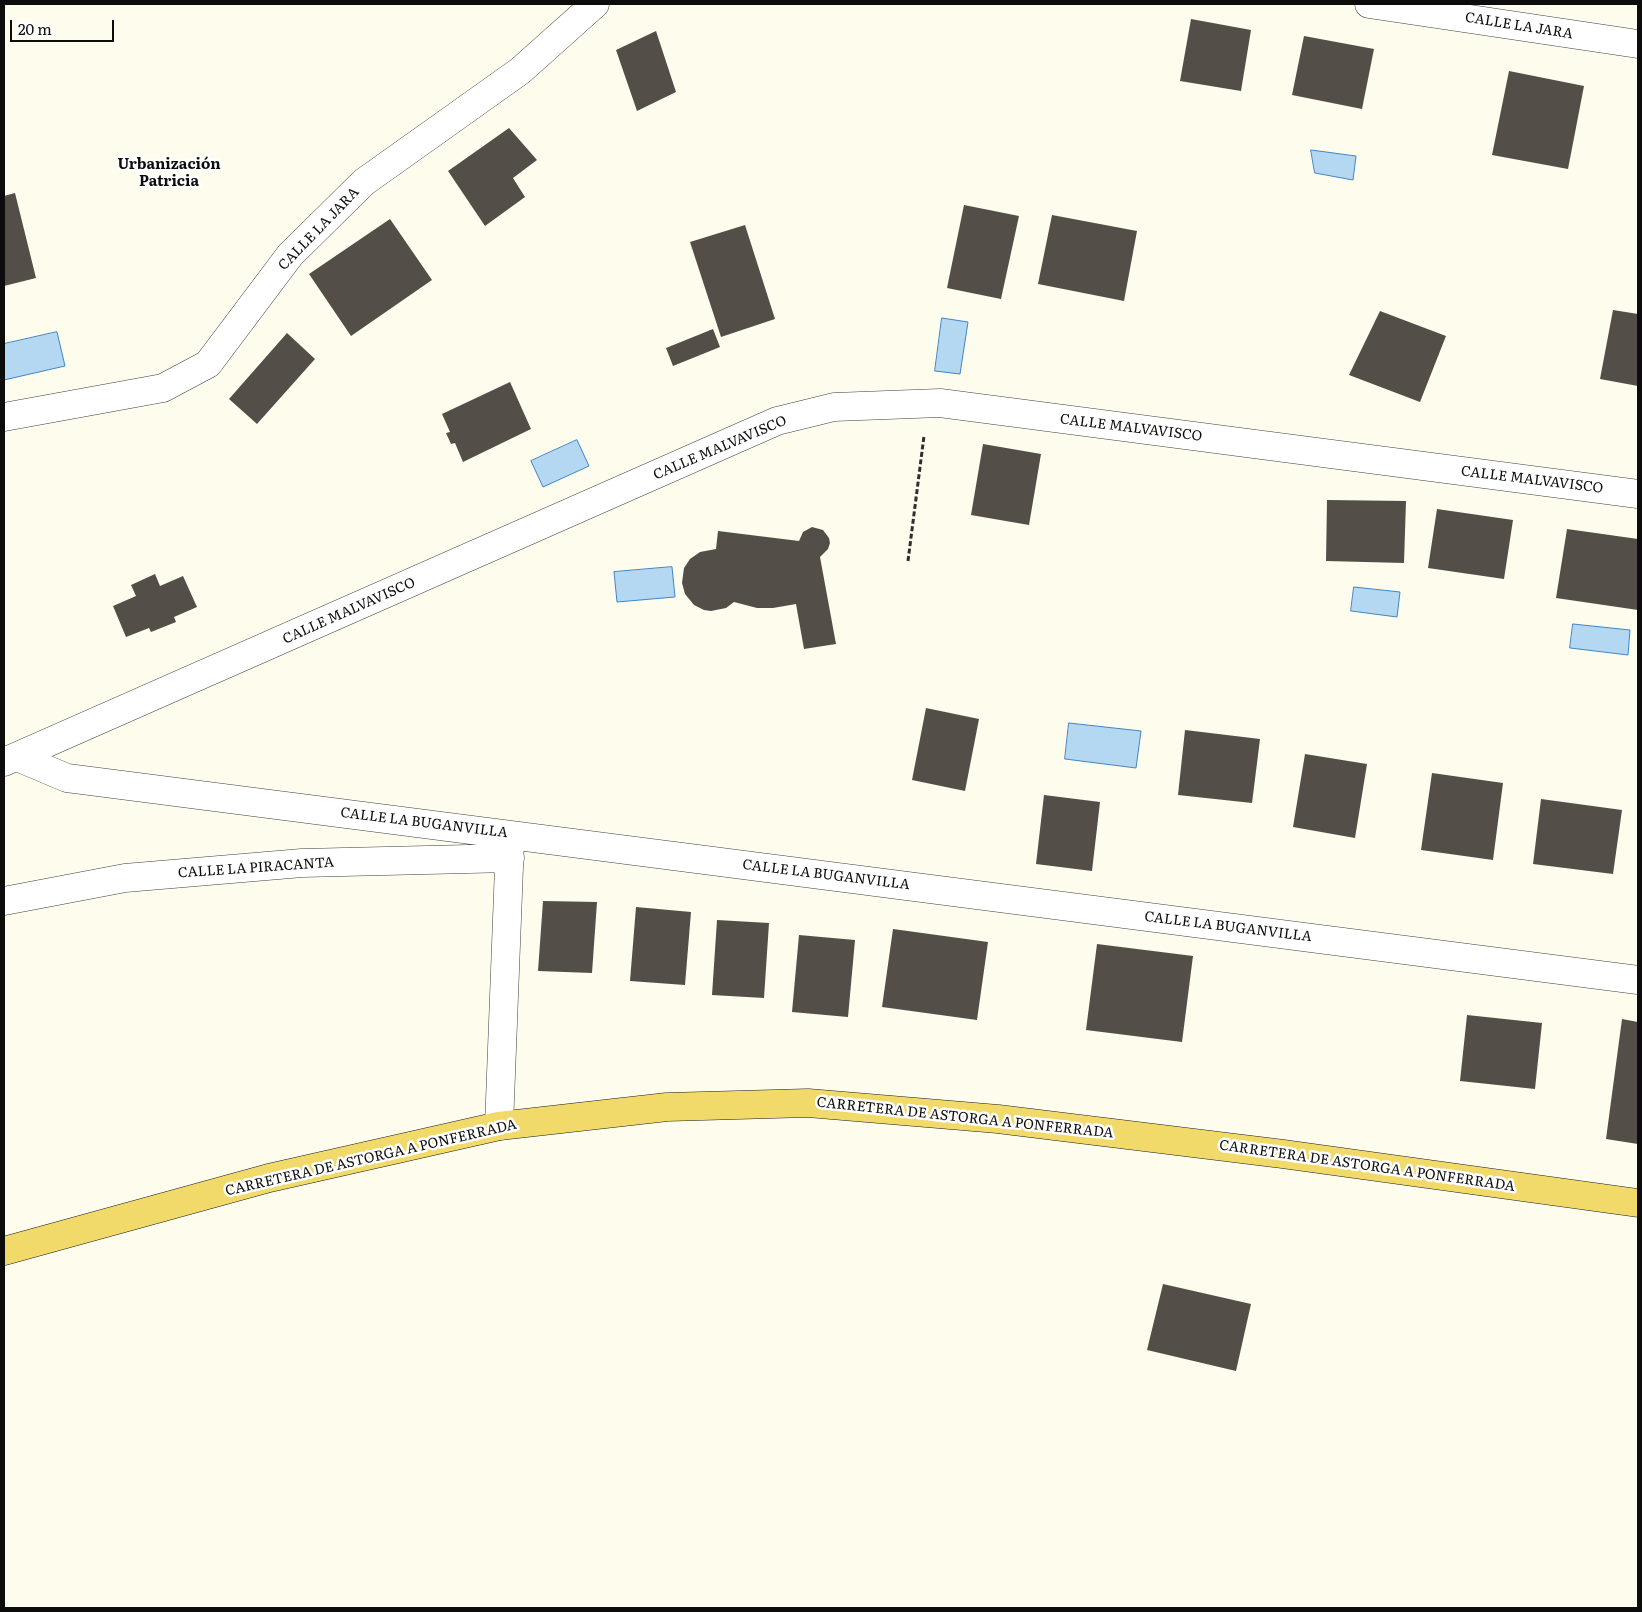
<!DOCTYPE html>
<html>
<head>
<meta charset="utf-8">
<style>
	body { margin:0 }
	#map { position:relative; width:1642px; height:1612px; overflow:hidden; background:#fefced; font-family:Literata,serif }
	canvas { display:block }
	.frame { position:absolute; inset:0; border:5px solid #0c0c0c; pointer-events:none }
	.scale { position:absolute; left:10px; top:20px; width:104px; height:22px; box-sizing:border-box; border:2px solid #0c0c0c; border-top:0; padding-left:6px; font-size:15px; line-height:18px; white-space:nowrap; color:#0c0c0c; -webkit-text-stroke:4px #fff; paint-order:stroke }
</style>
</head>
<body>
<div id="map">
<canvas width="1642" height="1612"></canvas>
<div class="frame"></div>
<div class="scale">20 m</div>
</div>
<script>
const ctx = document.querySelector('canvas').getContext('2d');
ctx.lineJoin = 'round';
function fillPath(path, color) {
  ctx.fillStyle = color;
  ctx.fill(path, 'evenodd');
}
function stroke(path, color, width, dash) {
  ctx.strokeStyle = color;
  ctx.lineWidth = width;
  ctx.lineCap = dash ? 'butt' : 'round';
  ctx.setLineDash(dash || []);
  ctx.stroke(path);
}
function write(font, color, halo, rows, align = 'center') {
  ctx.font = font + ' Literata,serif';
  ctx.lineWidth = 5;
  ctx.setLineDash([]);
  ctx.textBaseline = 'middle';
  ctx.strokeStyle = halo;
  ctx.fillStyle = color;
  for (const [text, x, y, turn = 0] of rows) {
    ctx.save();
    ctx.translate(x, y);
    ctx.rotate((+turn || 0) * Math.PI / 180);
    ctx.textAlign = isNaN(turn) ? turn : align;
    if (halo) ctx.strokeText(text, 0, 0);
    ctx.fillText(text, 0, 0);
    ctx.restore();
  }
}
const water = new Path2D(`
	M1311,150L1356,156L1353,180L1315,173Z
	M942,318L968,322L960,374L935,371Z
	M57,332L65,366L4,380V344Z
	M577,440L589,466L543,487L531,461Z
	M672,567L675,597L617,602L614,572Z
	M1354,587L1400,592L1397,617L1351,611Z
	M1573,624L1630,630L1628,655L1570,648Z
	M1069,723L1141,731L1136,768L1065,759Z`);
fillPath(water, '#b4d7f2');
stroke(water, '#3f86c5', 1);
fillPath(new Path2D(`
	M1191,19L1251,30L1241,91L1180,81Z
	M656,31L676,92L637,111L616,50Z
	M1304,36L1374,49L1362,109L1292,95Z
	M1509,71L1584,86L1568,169L1492,155Z
	M509,128L537,160L513,178L525,197L485,226L448,171Z
	M15,193L36,278L4,286V196Z
	M964,205L1019,216L1001,299L947,288Z
	M1052,215L1137,231L1124,301L1038,284Z
	M390,219L432,280L351,336L309,274Z
	M745,225L775,319L721,337L690,242Z
	M1613,310L1638,314V386L1600,379Z
	M1380,311L1446,336L1420,402L1349,375Z
	M713,329L720,347L673,366L666,348Z
	M287,333L315,359L257,424L229,399Z
	M510,382L531,429L463,462L455,443L451,444L446,433L450,432L442,414Z
	M983,444L1041,454L1029,525L971,515Z
	M1327,500L1406,501L1404,563L1326,561Z
	M1437,509L1513,520L1504,579L1428,568Z
	M812,527L823,530L829,538L830,543L828,549L820,557L836,644L804,649L796,604L773,608H757L734,602L726,608L711,611L704,610L694,605L685,594L682,583L684,568L690,559L700,552L716,549L718,531L799,541L803,532Z
	M1567,529L1638,539V610L1556,598Z
	M155,574L160,586L183,576L197,607L174,617L176,622L151,632L149,628L126,637L113,606L136,596L131,585Z
	M926,708L979,719L965,791L912,780Z
	M1185,730L1260,739L1252,803L1178,795Z
	M1305,754L1367,764L1355,838L1293,827Z
	M1432,773L1503,783L1493,860L1421,850Z
	M1044,795L1100,802L1092,871L1036,864Z
	M1541,799L1622,810L1613,874L1533,864Z
	M543,901L597,902L592,973L538,971Z
	M636,907L691,912L685,985L630,981Z
	M717,920L769,923L764,998L712,995Z
	M893,929L988,942L977,1020L882,1007Z
	M799,935L855,940L848,1017L792,1012Z
	M1097,944L1193,956L1182,1042L1086,1030Z
	M1467,1015L1542,1023L1535,1089L1460,1081Z
	M1622,1019L1638,1022V1144L1606,1139Z
	M1163,1284L1251,1304L1236,1371L1147,1350Z`), '#544e49');
const minor = new Path2D(`
	M1369,4L1638,44
	M4,417L163,388L208,364L290,255L364,182L520,71L595,4
	M17,757L67,778L1638,980
	M4,762L777,421L834,407L940,403L1638,494
	M4,901L125,878L302,863L510,858
	M499,1126L510,841`);
const major = new Path2D(`
	M4,1251L269,1178L499,1126L667,1107L808,1103L998,1119L1283,1154L1638,1203`);
stroke(minor, '#3f3f3f', 29);
stroke(major, '#1d1d1d', 29);
stroke(new Path2D(`
	M908,561L924,436`), '#2e2e2e', 3, [5, 2.5]);
stroke(minor, '#fff', 28);
stroke(major, '#f1da6a', 28);
write('14px', '#0c0c0c', '#fff', [
	["CALLE LA JARA",1519,26,9],
	["CALLE LA JARA",319,229,-46],
	["CALLE MALVAVISCO",1131,428,7],
	["CALLE MALVAVISCO",720,448,-23],
	["CALLE MALVAVISCO",1532,480,7],
	["CALLE MALVAVISCO",349,611,-24],
	["CALLE LA BUGANVILLA",424,823,7],
	["CALLE LA PIRACANTA",256,868,-4],
	["CALLE LA BUGANVILLA",826,875,7],
	["CALLE LA BUGANVILLA",1228,927,7],
	["CARRETERA DE ASTORGA A PONFERRADA",965,1118,6],
	["CARRETERA DE ASTORGA A PONFERRADA",371,1158,-13],
	["CARRETERA DE ASTORGA A PONFERRADA",1367,1166,8]
]);
write('bold 15px', '#0c0c0c', '#fff', [
	["Urbanización",169,165],
	["Patricia",169,182]
]);
</script>
</body>
</html>
